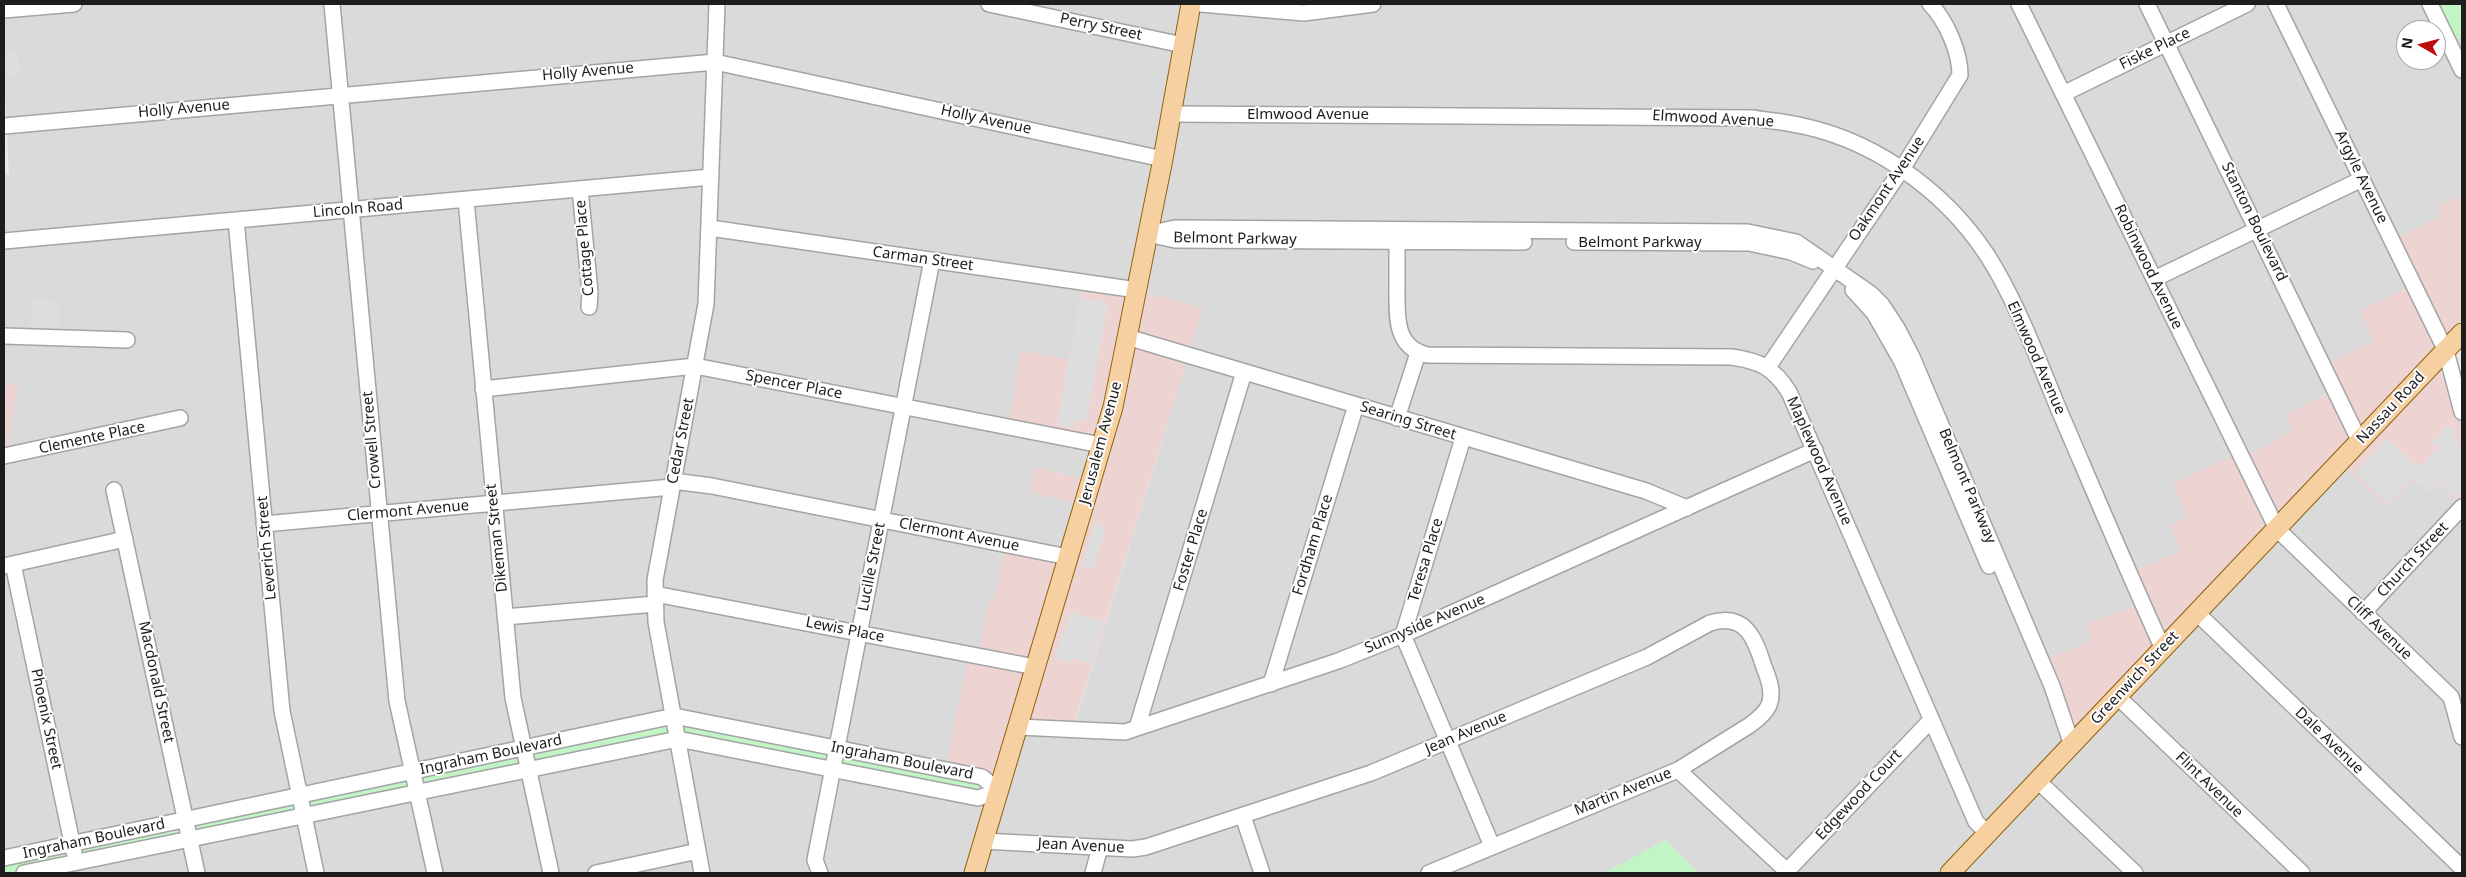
<!DOCTYPE html>
<html>
<head>
<meta charset="utf-8">
<style>
	body { margin:0 }
	#map { position:relative; width:2466px; height:877px; overflow:hidden; background:#edeae3; font-family:"Noto Sans",sans-serif }
	canvas { display:block }
	.frame { position:absolute; inset:0; border:5px solid #1d1d1d; pointer-events:none }
	.north { position:absolute; left:2396px; top:20px; width:50px; height:50px; box-sizing:border-box; background:#fff; border:1px solid #a5a5a5; border-radius:50%; rotate:278deg; font-size:14px; font-weight:700; line-height:20px; text-align:center; color:#1d1d1d }
	.north::after { content:''; display:block; margin:auto; width:18px; height:22px; background:#bd0d0d; clip-path:polygon(50% 0,100% 100%,50% 72%,0 100%) }
</style>
</head>
<body>
<div id="map">
<canvas width="2466" height="877"></canvas>
<div class="frame"></div>
<div class="north">N</div>
</div>
<script>
const ctx = document.querySelector('canvas').getContext('2d');
ctx.lineJoin = 'round';
function fillPath(path, color) {
  ctx.fillStyle = color;
  ctx.fill(path, 'evenodd');
}
function stroke(path, color, width, dash) {
  ctx.strokeStyle = color;
  ctx.lineWidth = width;
  ctx.lineCap = dash ? 'butt' : 'round';
  ctx.setLineDash(dash || []);
  ctx.stroke(path);
}
function write(font, color, halo, rows, align = 'center') {
  ctx.font = font + ' "Noto Sans",sans-serif';
  ctx.lineWidth = 4;
  ctx.setLineDash([]);
  ctx.textBaseline = 'middle';
  ctx.strokeStyle = halo;
  ctx.fillStyle = color;
  for (const [text, x, y, turn = 0] of rows) {
    ctx.save();
    ctx.translate(x, y);
    ctx.rotate((+turn || 0) * Math.PI / 180);
    ctx.textAlign = isNaN(turn) ? turn : align;
    if (halo) ctx.strokeText(text, 0, 0);
    ctx.fillText(text, 0, 0);
    ctx.restore();
  }
}
fillPath(new Path2D(`
	M4,4H2431L2451,42L2462,36V195L2437,207L2441,216L2392,241L2413,285L2360,311L2374,341L2323,366L2335,390L2286,415L2293,430L2339,464L2440,483L2462,504V873H1699L1665,840L1605,873H4V456L18,385H4V175H9L4,75L19,74L17,51L4,53ZM2406,30H2436V60H2406ZM1203,308L1073,729L1018,727L978,656L990,597L995,598L1068,557L1083,506L1036,467L1091,481L1101,445Z`), '#dbdada');
fillPath(new Path2D(`
	M2462,195V334L2446,351L2462,415V504L2440,484L2430,494L2413,480L2388,506L2339,464L2072,744L2043,662L2092,640L2085,624L2139,604L2128,573L2181,551L2170,526L2187,517L2173,483L2239,453L2243,459L2293,430L2286,415L2335,390L2323,366L2374,341L2360,311L2413,285L2392,241L2441,216L2437,207Z
	M1083,282L1137,290L1203,308L1072,730L1018,727L999,791L945,770L969,654L978,656L990,597L995,598L1005,545L1068,557L1083,506L1030,491L1036,467L1090,481L1101,446L1008,427L1021,351L1068,359Z
	M18,384L6,456H4V385Z`), '#edd4d3');
fillPath(new Path2D(`
	M2431,4H2462V36L2450,42Z
	M674,716L982,777L999,791L978,798L678,739L24,873H4V858Z
	M1665,840L1699,873H1605Z`), '#c2f5c6');
fillPath(new Path2D(`
	M17,51L19,74L4,75V53Z
	M1080,298L1108,303L1086,421L1076,419L1074,428L1057,425Z
	M31,300L59,301L58,329L31,327Z
	M2447,425L2455,432L2462,463V489L2456,496L2440,482L2430,493L2412,478L2388,504L2355,473L2386,438L2416,465L2424,464L2438,448L2432,442Z
	M1095,524L1106,527L1093,569L1082,565Z
	M1070,612L1104,622L1091,664L1072,658L1070,664L1055,659Z`), '#ddd');
const minor = new Path2D(`
	M332,4L397,701L435,873
	M989,4L1183,45
	M1201,4L1304,13L1373,4
	M2019,4L2277,529L2451,697L2462,737
	M2147,4L2360,442
	M2276,4L2446,351L2462,412
	M2430,4L2462,70
	M4,10L74,4
	M2063,94L2247,4
	M1171,114L1754,118C1770,121 1787,122 1803,126C1882,143 1955,199 1995,268C2021,313 2039,362 2059,410C2093,489 2127,570 2163,649
	M4,126L715,62L1163,159
	M580,189L590,292L589,307
	M466,200L513,698L551,873
	M236,220L282,711L316,873
	M710,228L1137,290
	M1397,233C1397,252 1397,270 1397,288C1397,315 1394,347 1427,355L1732,357C1760,361 1774,368 1789,392L1976,822L1989,834
	M1148,234L1175,228L1748,232L1796,242L1871,294L1882,305L1897,328L1912,357L2052,686L2072,745
	M1152,235L1175,240L1524,242
	M4,241L711,177
	M1574,242L1749,243L1791,252L1813,261
	M2154,279L2362,179
	M1853,290L1874,313L1902,362L1989,566
	M4,336L127,340
	M1127,337L1646,491L1687,508
	M1768,367L1902,169L1960,75C1960,52 1946,20 1930,4
	M483,389L695,366L1101,445
	M1397,418L1418,353
	M1463,438L1403,635L1492,846
	M4,456L180,418
	M673,481L712,486L1068,557
	M114,490L197,873
	M264,524L672,487
	M13,564L74,852
	M4,566L125,539
	M655,594L1035,667
	M2197,613L2462,868
	M2363,613L2462,507
	M505,617L655,604
	M1271,684L1356,405
	M2118,697L2302,873
	M1018,727L1125,732L1338,661L1403,635L1815,450
	M1137,728L1244,372
	M1678,770L1789,873
	M2038,781L2135,873
	M1243,816L1262,873
	M984,841L1132,849L1146,847L1371,773L1647,657L1710,623C1746,612 1755,639 1764,667C1769,679 1774,693 1769,705C1765,714 1757,720 1750,725L1678,770L1429,873
	M4,858L674,716L982,777L999,791
	M1787,871L1931,720
	M24,873L678,739L978,798L999,791
	M596,873L698,851
	M702,873L656,622L655,580L706,304L717,4
	M820,873L815,860L932,260
	M1093,873L1100,847`);
const major = new Path2D(`
	M974,873L1113,407L1163,159L1191,4
	M1950,873L2462,333`);
stroke(minor, '#a4a4a4', 18);
stroke(major, '#8c6009', 21);
stroke(minor, '#fff', 15);
stroke(major, '#f6d0a0', 19);
write('15px', '#1d1d1d', '#fff', [
	["Perry Street",1101,27,12],
	["Fiske Place",2155,49,-26],
	["Holly Avenue",588,72,-5],
	["Holly Avenue",184,109,-5],
	["Elmwood Avenue",1308,115],
	["Elmwood Avenue",1713,119,3],
	["Holly Avenue",986,120,12],
	["Argyle Avenue",2361,177,64],
	["Oakmont Avenue",1887,189,-56],
	["Lincoln Road",358,209,-5],
	["Stanton Boulevard",2254,222,64],
	["Belmont Parkway",1235,239,1],
	["Belmont Parkway",1640,243],
	["Cottage Place",585,248,-95],
	["Carman Street",923,259,8],
	["Robinwood Avenue",2148,267,64],
	["Elmwood Avenue",2036,358,66],
	["Spencer Place",794,385,11],
	["Nassau Road",2391,408,-47],
	["Searing Street",1408,421,17],
	["Clemente Place",92,438,-12],
	["Crowell Street",372,440,-95],
	["Cedar Street",681,441,-79],
	["Jerusalem Avenue",1101,443,-75],
	["Maplewood Avenue",1819,461,66],
	["Belmont Parkway",1967,486,67],
	["Clermont Avenue",408,511,-5],
	["Clermont Avenue",959,535,11],
	["Dikeman Street",497,538,-96],
	["Fordham Place",1313,545,-73],
	["Leverich Street",267,548,-95],
	["Foster Place",1191,550,-73],
	["Teresa Place",1426,560,-73],
	["Church Street",2413,560,-47],
	["Lucille Street",872,567,-79],
	["Sunnyside Avenue",1425,624,-23],
	["Cliff Avenue",2379,628,44],
	["Lewis Place",845,630,11],
	["Greenwich Street",2135,678,-47],
	["Macdonald Street",156,682,78],
	["Phoenix Street",46,719,78],
	["Jean Avenue",1466,733,-23],
	["Dale Avenue",2329,741,44],
	["Ingraham Boulevard",491,755,-12],
	["Ingraham Boulevard",902,761,11],
	["Flint Avenue",2209,785,44],
	["Martin Avenue",1623,792,-22],
	["Edgewood Court",1859,795,-47],
	["Ingraham Boulevard",94,839,-12],
	["Jean Avenue",1081,846,3]
]);
</script>
</body>
</html>
